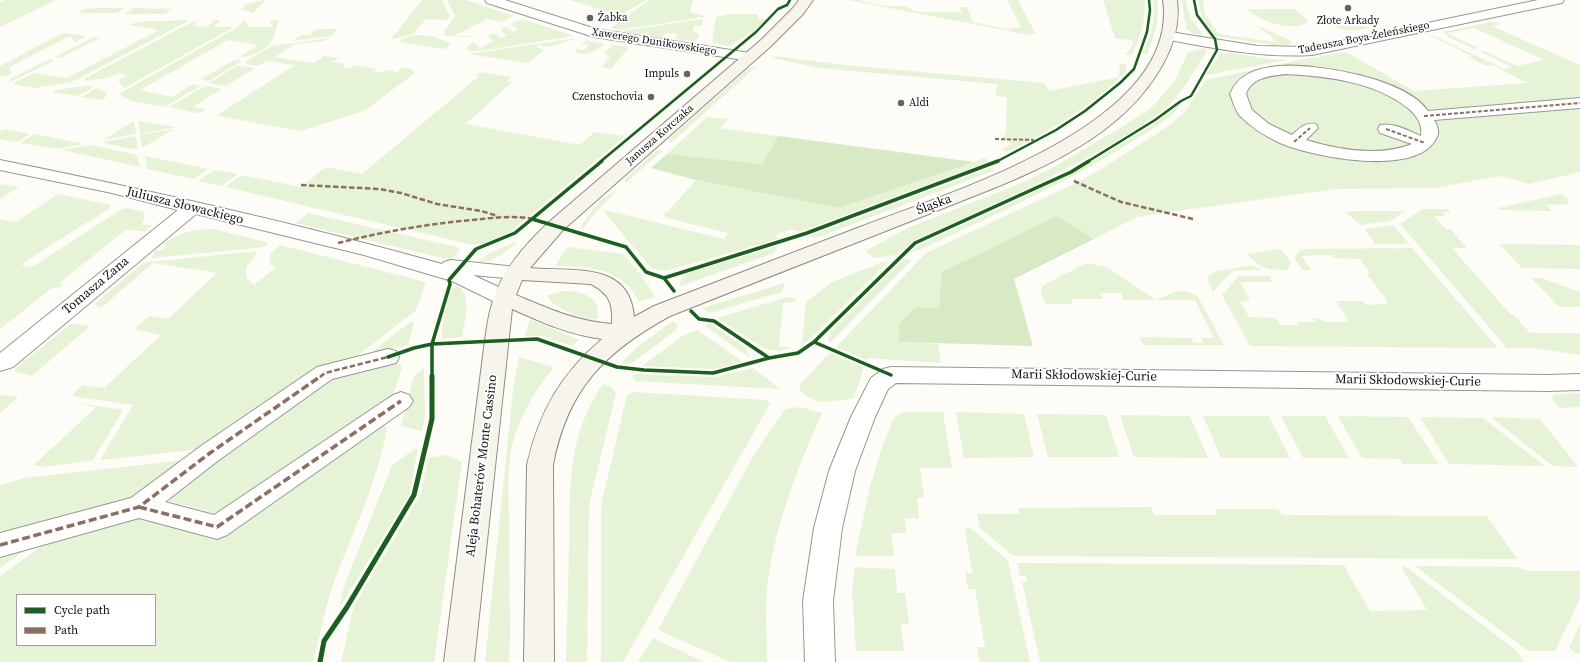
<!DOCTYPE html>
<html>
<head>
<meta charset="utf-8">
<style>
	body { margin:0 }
	#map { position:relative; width:1580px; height:662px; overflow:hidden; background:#fdfcf7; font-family:"Source Serif 4",serif }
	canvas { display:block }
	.legend { position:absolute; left:16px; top:594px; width:140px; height:52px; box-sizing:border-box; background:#fff; border:1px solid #a0a0a0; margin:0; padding:5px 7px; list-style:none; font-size:12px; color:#111 }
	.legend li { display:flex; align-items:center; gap:8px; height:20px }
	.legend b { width:20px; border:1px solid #a0a0a0 }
</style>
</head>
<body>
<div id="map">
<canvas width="1580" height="662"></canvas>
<ul class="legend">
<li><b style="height:5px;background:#1b5e20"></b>Cycle path</li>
<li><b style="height:5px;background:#8d6e63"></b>Path</li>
</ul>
</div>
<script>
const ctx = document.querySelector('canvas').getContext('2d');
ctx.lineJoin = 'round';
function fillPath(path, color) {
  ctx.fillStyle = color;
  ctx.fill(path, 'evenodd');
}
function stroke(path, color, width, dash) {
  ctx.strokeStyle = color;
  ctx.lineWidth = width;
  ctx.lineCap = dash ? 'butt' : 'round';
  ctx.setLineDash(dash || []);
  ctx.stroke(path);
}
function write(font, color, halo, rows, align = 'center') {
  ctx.font = font + ' "Source Serif 4",serif';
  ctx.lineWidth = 4;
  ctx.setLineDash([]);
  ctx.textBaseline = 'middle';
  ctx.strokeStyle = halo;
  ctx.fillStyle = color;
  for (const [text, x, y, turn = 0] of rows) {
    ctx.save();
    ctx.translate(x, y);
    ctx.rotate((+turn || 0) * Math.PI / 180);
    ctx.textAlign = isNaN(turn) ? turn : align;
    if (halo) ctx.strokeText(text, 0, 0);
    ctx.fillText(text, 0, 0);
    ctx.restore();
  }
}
fillPath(new Path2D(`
	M5,0H56L0,27V2Z
	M264,0H266L253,13L242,10L244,5Z
	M422,0H442L450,16L447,20L426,19L412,35L391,39Z
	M447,0H466L514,16L502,22L487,19L454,36H474L470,37L445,36L444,31L455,16Z
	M570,0H647L619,15Z
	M651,0H693L690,12L704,16V17L618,30L611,28L642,5Z
	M848,0H858L884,6H905L916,12H963L957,7H967L973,22L1006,29L1021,27L1007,0H1018L1035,33L1030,35Z
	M1103,0H1145C1145,22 1141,36 1131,56L1125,54L1130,50L1134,41L1115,38Z
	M1153,0H1157C1160,20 1154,36 1147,54H1142C1151,38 1156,18 1153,0Z
	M1182,0H1186L1190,17L1204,36L1192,33L1186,29Z
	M1198,0H1203L1205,14L1219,34L1274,42L1272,37L1258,27H1261L1291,41L1292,44L1274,45L1215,36L1202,18Z
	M96,8H125L117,13H80L81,10Z
	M133,8L172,9L165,14H125Z
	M1246,9H1294L1297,11L1309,22C1290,33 1261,21 1246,9Z
	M730,14H758V19H767L752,32L730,46L715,44L712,41L716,17Z
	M1341,18H1358L1369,28C1355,31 1346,33 1334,25L1347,24Z
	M522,19L574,36L472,52L466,48L473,42L480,48L494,41L487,36L493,33L501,38L507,35L500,30L506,27L513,32L518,30L511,24Z
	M703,19L702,26H694L693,32L700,34L696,41L675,39L678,34L666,33L663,36H666L665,38L621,31Z
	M179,20H188V21L72,82L34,88L12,84L33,73L67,78L159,30L129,25C144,18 162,23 179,20Z
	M199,20L192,26L207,27L214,20H220L213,27H234L124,88L118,80L127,75L118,73L108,78L84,81V79L192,22Z
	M244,20L248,27H273L269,20L279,21C276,28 274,39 269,45C262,51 249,58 239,57L258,45L228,40L140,90L172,97L193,84L201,86L164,107L131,101L119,94L238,27Z
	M1492,22L1502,24L1492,26L1580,65V172L1529,184L1500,176L1435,188L1336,189L1170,212L1137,217L1094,239L1057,216L939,308L916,307L899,342L938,344L941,363L868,358L867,360L836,347L926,253L1078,182L1103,168L1170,125L1184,113L1206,80L1299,60L1346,52L1414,91L1527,83L1492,65L1486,66L1468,57L1472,56L1431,36H1434L1504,69L1512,67L1479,51H1484L1517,66L1544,60L1474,28L1447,33L1478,48L1474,49L1446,36L1448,35L1442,32Z
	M316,29H338L331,36L291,41L302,35H309Z
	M63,33L86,36L75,42L70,36L9,67L12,73L4,77L0,76V66Z
	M416,35L433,36L451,44L445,49L404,43L398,40Z
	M94,37L100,38L60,58L55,57Z
	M330,38L323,41L295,44L275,57L314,63L324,56L338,58L332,62L345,64L342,67L351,68L355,65L377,69L373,71L382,73L385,70L397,72L402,67L412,69L415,73L364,111L300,131L218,116L219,114L295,65L267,61L258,66L247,64L246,61L272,46Z
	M578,38L549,47L539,45L536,47L545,50L527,63L468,54Z
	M587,40L604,44C597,51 587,57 576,52V49L584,50L589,45L581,44Z
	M613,45L629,47L611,69L601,67L610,58L605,53Z
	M1206,48V53C1193,73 1182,93 1165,109C1087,165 999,202 913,241L896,255L874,258L866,251L905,229L1022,183L1050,169L1117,130L1148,110L1156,103L1175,80L1188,52Z
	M1223,53H1233L1268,59L1287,60L1206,75L1219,55Z
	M774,56L845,65L1044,83L1048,91L1119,77L1120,63L1126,65L1127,71C1093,105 1051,131 1007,152L1000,150L1012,144L1002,139L1006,132L1007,97L996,96L997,84L820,68L772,58Z
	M50,59L55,60L8,83L10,79Z
	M234,60H240V62L209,81L201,79Z
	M237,66L255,68L226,86L209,83Z
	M757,66L671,143L668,140L749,68Z
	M480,72L511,77L507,81L512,82L466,124L580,145L594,132L625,136L510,232C497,238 483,246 469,244L225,187L242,175L301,187L326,167L362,174L478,77L476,76Z
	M87,86L94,87L78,96L52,92L67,88Z
	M205,86L222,89L193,107L205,109L203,112L196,113L169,107Z
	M97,88L106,92V96L103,100L81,97Z
	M1183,101C1170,121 1150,130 1131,142C1065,184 993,215 922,249L911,252L913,249L923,243C990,213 1056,184 1118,146C1141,132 1163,119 1183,101Z
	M707,117L729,119L720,128L778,136L762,164L667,154Z
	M134,121L136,134L103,140Z
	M138,121L176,127L141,134Z
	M5,129L30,134L16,142L0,139V131Z
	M174,129L142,148L140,135Z
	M35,134L84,144L57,149L20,143Z
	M136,136L138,150L103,143L104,142Z
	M90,145L137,155L140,167L62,150Z
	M663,150L626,183L625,179L656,151Z
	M145,156L209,169L193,179L147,169Z
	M985,158L988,161L980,165L799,232L792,229L776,235L778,239L666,271L652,269L604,212L605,210L724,239L728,233L667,218L662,213L667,212L696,180L839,208Z
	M993,167V171L816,238L809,236Z
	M214,170L238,174L221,186L198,181Z
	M0,184L19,187L0,199Z
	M617,191L596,212L583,229L580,228C589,215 600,195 617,191Z
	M58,194L111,205L110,208L40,252L21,265L32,267L122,209L128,208L144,212L145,217L142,225H152L145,232L127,229L59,283L63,284L58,288L53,287L0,329V219L16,222Z
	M1561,194L1569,199L1566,200L1570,204L1546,205L1552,211L1500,210L1498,208Z
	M1423,209H1448L1451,212H1442L1445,216H1434L1446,229H1450L1467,248H1452L1511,315H1514L1530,333H1580V355L1534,348H1507L1400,224Z
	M1359,211H1405L1390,221L1360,225L1345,212Z
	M308,213L457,247L460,250L451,260L295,223Z
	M1393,225L1409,244H1375L1365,229Z
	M213,229L269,243L264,247L152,258L155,251H160L166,246L162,245C177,233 194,229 213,229Z
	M515,242L517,243C505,252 494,262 478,262L488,254Z
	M1499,244L1580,245V269L1522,268Z
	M280,245L426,282L416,310L352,360L202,449L100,460L133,405L71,396L83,385L104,388L161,335L134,329L149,316L168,319L217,273L153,263L101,308L94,304L143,263L149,262L258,251L246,268L247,278L254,285L276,267L271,265L269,258L272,252Z
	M778,246L774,253L681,286L680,285L681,279L687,273Z
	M568,247L623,254L641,275L655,297L639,302C636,297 633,291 629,287C611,267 580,266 555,266Z
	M1412,248L1498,348L1250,346L1222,295L1239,276H1269L1273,282H1240L1250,300L1240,302L1249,317L1275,318L1281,325H1298L1297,322H1315L1313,318L1322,319L1324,322H1348L1347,318L1336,301H1362L1365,305L1388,304L1386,301L1387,300L1366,273H1370L1360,259L1333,258L1331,255L1302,256L1311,270H1303L1294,258L1301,249Z
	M1277,249L1282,250L1291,263L1287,270C1267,270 1262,269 1247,254Z
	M903,259H909L911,261L830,343L828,338L830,332Z
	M889,261L809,340L802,345L806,302L832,282L880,263Z
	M1086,263L1106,267L1156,300C1171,293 1184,286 1198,297L1224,345H1143L1140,337L1191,338L1194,343H1203L1201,338H1214L1195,300H1124L1121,293H1100L1102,299H1072V304H1048L1044,302L1041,291L1042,286Z
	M1251,265L1261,270L1232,271L1213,292L1207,279L1210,274L1214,272Z
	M1531,278H1541L1580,292V307H1559Z
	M785,283L782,292L709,313L702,308Z
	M456,285C474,294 464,322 462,337L442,339L441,335L449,293Z
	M564,291C582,291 602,297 597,319C585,321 550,307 547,295Z
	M788,297L796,299V302L783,303L779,346L792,347V348L779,351L765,349L717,318Z
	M531,320L577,339L579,340L572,346L542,336H525L529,321Z
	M673,321L677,324L676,330L631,364L621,363L641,344Z
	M410,322H414L408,345L368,355Z
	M709,323L746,348L749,357L705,326Z
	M77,324L90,326L32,376L16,372L15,369L69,325Z
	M697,330L743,362L714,369L642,366L684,335Z
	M830,353L864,367L854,398C835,401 813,407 800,390V384Z
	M519,357L554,367C537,388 522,412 514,438C506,465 509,496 509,523C509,562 510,600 510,639L509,662H485L513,390Z
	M400,364L402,368L393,395L227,510L213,513L162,499L327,380L385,365Z
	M424,368L425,416L422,431L401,426L414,376Z
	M753,368L780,389L635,381L632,376L636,374L714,377Z
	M603,384L611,387L616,393L589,505L587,662H566C567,624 568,586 569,549C570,488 567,436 603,384Z
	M633,392L766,400L770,404L623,662H601V505L627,395Z
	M1580,393V407L1559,408L1551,398L1555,394Z
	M0,395L18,397L0,413Z
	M65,401L123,410L93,460L45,467L34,465L96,407Z
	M800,407L822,413C796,471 769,540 766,604C766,623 767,643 767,662H730L658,630L754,455L777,420L786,409Z
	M904,412H943L952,468H920L924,497L917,498L919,518H905L906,533H891L894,556H855L870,487L880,453L892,422L896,416Z
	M956,412L1024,414L1034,457L964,458Z
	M1037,414L1106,415L1119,457H1048Z
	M1120,415L1190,416L1208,458L1134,457Z
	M1203,416H1269L1290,458H1221Z
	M1281,416H1325L1349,458H1303Z
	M1338,416L1408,417L1439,464H1403L1400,459L1362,458Z
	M1420,417L1483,418L1545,466L1449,464Z
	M1491,417L1540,419L1578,467L1553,466Z
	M377,423L387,427C378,482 352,533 333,585C324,610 320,637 313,662H0V576L53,538L131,516L216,540ZM17,595H155V645H17Z
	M418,447L409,495L339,608L344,586L392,465Z
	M447,455L462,462L434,662H341L354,606L421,494L428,458Z
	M185,460L130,501L0,537V485L25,478Z
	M1151,507L1154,515H1217L1215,509H1278L1282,515L1487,516L1517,559L1013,556L980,528L977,514H1019L1018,508Z
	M965,528H971L1008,561L1030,662H980L977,647H985L975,589H968L965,573H972Z
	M28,548L0,568V554Z
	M1017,563L1343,565L1346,567L1345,568L1370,611L1427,610L1403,570V566H1405L1517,651L1524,662H1040L1022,582H1027L1026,576H1020Z
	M1415,566L1517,567L1528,571H1580V599L1555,651H1528Z
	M855,567L895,569L897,593H905L909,624H901L904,651H856L852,591Z
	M1580,624V653H1575L1569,648Z
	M653,638L704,662H638Z`), '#e7f3d7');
fillPath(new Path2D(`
	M778,136L974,162L839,208L696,180L651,168L667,154L762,164Z
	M1057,216L1094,239L1014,279L1033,346L899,342V324L916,307L939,308L942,272Z`), '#d8eac5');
const street = new Path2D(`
	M485,0H505L596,29L750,53L755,54L757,57L755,60L750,61L594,37L487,3Z
	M1538,0H1564L1562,3L1557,4L1312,55C1264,58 1217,49 1170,40L1165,39L1163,36L1165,33L1170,32L1258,46L1312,47Z
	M1279,66C1316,63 1406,78 1428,111L1580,98V108L1434,120C1439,128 1440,134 1434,142C1411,176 1312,157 1280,143C1265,136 1252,128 1240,116C1235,110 1233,101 1230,94C1239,73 1258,68 1279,66ZM1286,74C1327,76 1376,82 1409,109C1417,116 1423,125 1421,136C1409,131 1393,122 1380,125L1378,129L1380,133L1412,144C1379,157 1339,150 1306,140L1318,128L1316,124C1305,122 1300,128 1292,135L1269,124L1252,110L1246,94C1252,77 1270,76 1286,74Z
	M0,160C148,190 296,223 442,264L444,262L451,260L516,267L523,268L526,273L523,278L516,279L473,275L511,293L515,298L511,303L504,305L497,303L452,281L364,255L196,214L13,367L0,371V353L178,210L112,193L0,170Z
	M388,349L396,351L399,357L396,363L332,379L219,460L165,502L214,515L393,395L401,392L409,395L413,401L409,407L227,535L217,539L139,518L0,557V533L131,498L201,446L317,367Z
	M891,367L1548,375L1580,374V390L1548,391L896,383L888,389L875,417L855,471L842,528L833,601L835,662H805L803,601L814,528L829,471L851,417L871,378L883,369Z`);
const secondary = new Path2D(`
	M799,0H813L803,14L771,46L563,230L530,268C570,272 630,260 634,317L654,306C723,280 791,253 860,227C948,193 1181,124 1163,0H1177C1180,23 1174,44 1163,64C1123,137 1038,171 964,200C934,212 903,224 873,236C805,263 737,289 670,316C604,352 567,390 553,465L554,662H524L527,465C539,412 561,374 602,339C570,335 541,322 512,309L474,662H444L485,340C487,328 488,316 492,304C501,271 525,245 549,222L761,40L793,8ZM522,280L591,284C610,294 613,304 612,324C576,321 549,309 516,295Z`);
stroke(street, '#979795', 2);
stroke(secondary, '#8e8d8b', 2);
fillPath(street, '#fffffe');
fillPath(secondary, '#f6f4eb');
stroke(new Path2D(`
	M1424,116L1580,103
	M1386,129L1425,143
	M995,139L1034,140
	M1294,142L1310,128`), '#8d6e63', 2, [4, 2]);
stroke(new Path2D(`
	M1074,181L1121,202L1193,219
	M301,185L380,189L401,193L437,204L481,211L498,216
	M338,243C382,232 426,224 472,220C492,218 513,215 533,219
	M320,377L325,373L388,357`), '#8d6e63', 2.5, [5.5, 2.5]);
stroke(new Path2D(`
	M139,507L217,527L401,401
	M0,545L139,507L210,453L321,376`), '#8d6e63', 3.5, [8, 3.5]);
stroke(new Path2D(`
	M600,162L756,32L778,9L787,5L790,0
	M996,162L1056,130L1085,111L1120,83L1134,69L1147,32L1150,10L1149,0
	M1087,162L1155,120L1181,101L1191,96L1217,50L1215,39L1197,15L1194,0`), '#1b5e20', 2.5);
stroke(new Path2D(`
	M532,219L626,247L646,272L664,278L674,291
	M664,278L807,233L998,161
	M691,311L699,319L714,321L769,358
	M814,342L891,375
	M388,357L414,348L432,344L537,339L617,367L644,370L713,373L769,358L798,353L814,342L915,243L1071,172L1089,161
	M432,377V344L450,284L449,280L476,249L515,233L602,161`), '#1b5e20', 3.5);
stroke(new Path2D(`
	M320,662L324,641L347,607L414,495L432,419V376`), '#1b5e20', 5);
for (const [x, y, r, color] of [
	[1348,8,4,"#646362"],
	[590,18,4,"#646362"],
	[687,74,4,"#646362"],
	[651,97,4,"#646362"],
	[901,103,4,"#646362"]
]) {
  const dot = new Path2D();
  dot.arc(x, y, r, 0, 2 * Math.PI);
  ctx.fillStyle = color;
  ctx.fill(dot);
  stroke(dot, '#fff', 1.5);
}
write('11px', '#111', '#fff', [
	["Żabka",598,18],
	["Złote Arkady",1348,21,"center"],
	["Impuls",679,74,"right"],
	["Czenstochovia",643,97,"right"],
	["Aldi",909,103]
], 'left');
write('11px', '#111', '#fff', [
	["Tadeusza Boya-Żeleńskiego",1364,38,-11],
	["Xawerego Dunikowskiego",654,42,9],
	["Janusza Korczaka",660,135,-41]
]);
write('13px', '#111', '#fff', [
	["Śląska",934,205,-21],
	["Juliusza Słowackiego",185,206,14],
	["Tomasza Zana",96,286,-40],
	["Marii Skłodowskiej-Curie",1084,376,1],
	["Marii Skłodowskiej-Curie",1408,381,1],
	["Aleja Bohaterów Monte Cassino",482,466,-83]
]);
</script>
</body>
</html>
